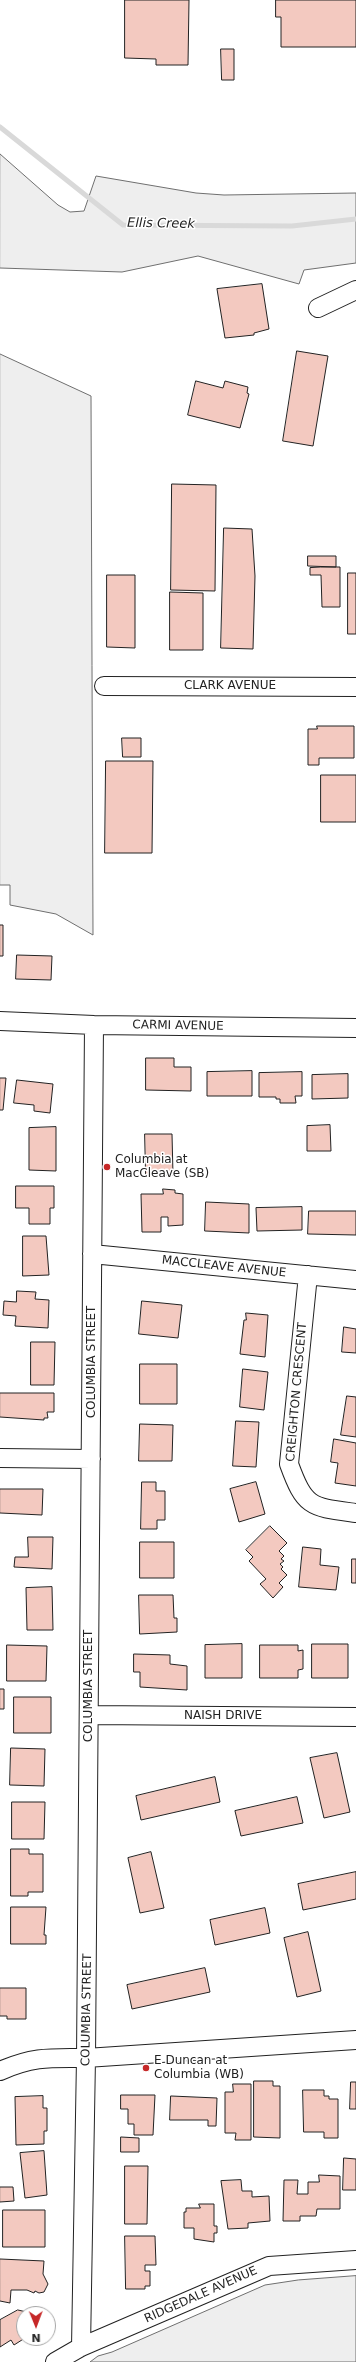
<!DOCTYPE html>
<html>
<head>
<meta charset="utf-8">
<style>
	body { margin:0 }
	#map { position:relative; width:356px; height:2362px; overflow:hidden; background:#fff; font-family:"DejaVu Sans",sans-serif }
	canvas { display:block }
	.north { position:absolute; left:16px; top:2306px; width:40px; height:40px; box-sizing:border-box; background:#fff; border:1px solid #a7a7a7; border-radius:50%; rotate:179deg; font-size:11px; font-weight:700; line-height:16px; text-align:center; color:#222 }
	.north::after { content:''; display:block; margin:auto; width:14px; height:18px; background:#c62828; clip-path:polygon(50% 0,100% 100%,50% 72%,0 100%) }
</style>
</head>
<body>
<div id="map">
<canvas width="356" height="2362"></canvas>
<div class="north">N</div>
</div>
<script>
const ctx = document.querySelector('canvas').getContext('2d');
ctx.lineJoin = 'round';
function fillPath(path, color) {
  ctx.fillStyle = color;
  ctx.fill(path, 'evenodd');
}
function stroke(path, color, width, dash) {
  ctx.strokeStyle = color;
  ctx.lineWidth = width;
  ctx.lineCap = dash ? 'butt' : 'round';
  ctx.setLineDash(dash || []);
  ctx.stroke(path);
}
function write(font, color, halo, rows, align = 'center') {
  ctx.font = font + ' "DejaVu Sans",sans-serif';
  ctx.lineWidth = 3;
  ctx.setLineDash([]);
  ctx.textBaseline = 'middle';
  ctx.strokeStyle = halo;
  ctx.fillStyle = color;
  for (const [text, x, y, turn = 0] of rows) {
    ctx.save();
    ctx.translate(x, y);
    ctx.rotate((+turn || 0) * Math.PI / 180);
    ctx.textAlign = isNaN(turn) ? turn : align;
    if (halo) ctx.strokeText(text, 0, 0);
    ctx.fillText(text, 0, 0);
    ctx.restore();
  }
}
const green = new Path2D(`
	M0,154L58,205L70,212L84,211L96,176L196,193L224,195L356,193V263L304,270L299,284L198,256L122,272L0,268Z
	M0,354L91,396L93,935L56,914L10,905V885H0Z
	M356,2276V2362H90L98,2356L112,2352L265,2285L298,2280Z`);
fillPath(green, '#eee');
stroke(green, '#6f6f6f', 1);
stroke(new Path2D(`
	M0,127L123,225L292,226L356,219`), '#d9d9d9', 5);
const building = new Path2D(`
	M125,0H189L188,65H156V59L125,58Z
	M276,0H356V47H281V17H276Z
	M221,49H234V80H222Z
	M262,284L269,329L254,333V335L225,338L217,289Z
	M297,351L328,356L313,446L283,441Z
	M196,381L223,388L225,381L248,387L247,393L249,394L240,428L188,415Z
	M172,484L216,485L215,591L171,590Z
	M224,528L252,529L255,576L253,649L221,648Z
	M308,556H336V567L308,566Z
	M321,567H340V607H322L321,575H310V568Z
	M348,573H356V634H348Z
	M107,575H135V648L107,647Z
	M170,592L203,593V650H170Z
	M317,726H354V758H319V765H308V729H317Z
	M122,738H141V757H123Z
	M106,761H153L152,853H105Z
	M321,775H356V822H321Z
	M0,925H3V956H0Z
	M17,955L52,956L51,980L16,979Z
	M146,1058H174V1067H191V1091L146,1090Z
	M252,1071V1096H207V1072Z
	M302,1072V1096H295L296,1103H280V1099H276V1097H259V1073Z
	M348,1074V1098L312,1099V1075Z
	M0,1078H6L3,1110H0Z
	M17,1080L53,1084L50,1113L34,1111V1105L14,1103Z
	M330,1125L331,1151H307V1126Z
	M56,1127V1171L29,1170V1128Z
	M145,1134H172L173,1175H146Z
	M16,1186H54V1208H50V1224H29V1208H16Z
	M163,1189L175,1190V1193L183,1194V1225L168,1226V1217H161V1232H142L141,1194H163Z
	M206,1202L249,1204V1233L205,1231Z
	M302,1207V1230L257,1231L256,1208Z
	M309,1211H356V1235L308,1234Z
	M23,1236H46L49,1275L23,1276Z
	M17,1291L36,1292L35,1299L49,1300L48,1328L15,1326L16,1316L3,1315L4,1301L16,1302Z
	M142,1301L182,1305L178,1338L139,1334Z
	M246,1313L268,1315L265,1357L240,1354L244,1320H246Z
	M344,1327L356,1329V1353L342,1352Z
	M31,1342H55L54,1385H31Z
	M140,1364H177V1404H140Z
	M243,1369L268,1372L264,1410L240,1407Z
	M0,1393H54V1412H47L48,1418H44V1420L0,1417Z
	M347,1396L356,1397V1437L341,1435Z
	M236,1421L259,1422L256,1467L233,1466Z
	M140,1424L173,1425L172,1461H139Z
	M334,1439L356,1443V1486L335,1483L338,1463L331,1462Z
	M142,1482H156V1491H165V1520H157V1529H141Z
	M256,1482L265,1514L239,1522L230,1489Z
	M0,1489H43L42,1515L0,1513Z
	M270,1526L287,1543L279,1551L284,1556L281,1559L284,1561L280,1564L283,1567L281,1569L287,1575L279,1583L283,1587L273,1598L260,1584L266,1579L249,1561L253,1557L246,1550Z
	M28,1537H53L52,1569L14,1567L15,1557H28Z
	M140,1542H174V1578H140Z
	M303,1547L321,1549L320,1565L339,1567L336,1590L299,1587Z
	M352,1559H356V1583H352Z
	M52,1587L53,1630H27L26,1588Z
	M139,1595H173L174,1618H177V1632L140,1634Z
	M242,1644V1678H205V1645Z
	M312,1644H348V1678H312Z
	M7,1645L47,1646L46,1681H7Z
	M260,1645H298V1651L303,1650V1669L298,1670V1678H260Z
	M134,1654L170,1655V1664L187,1666V1690L140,1687V1672H134Z
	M0,1689H4V1709H0Z
	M14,1697H51V1733H14Z
	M11,1748L45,1749L44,1786L10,1785Z
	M337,1753L350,1812L324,1818L310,1758Z
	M215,1777L220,1802L141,1820L136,1796Z
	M297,1797L303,1823L241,1836L235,1811Z
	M12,1802H45L44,1839H12Z
	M11,1849H29V1854H43V1892H28V1896H11Z
	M151,1852L164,1908L140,1913L128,1858Z
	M356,1872V1899L303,1910L298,1884Z
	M11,1907H46L44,1935H46V1944H11Z
	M265,1908L270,1933L215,1945L210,1920Z
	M308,1932L321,1991L297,1997L284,1938Z
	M205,1968L210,1992L132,2009L127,1985Z
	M0,1988H26V2019H7V2016H0Z
	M254,2081H273V2086H280V2138L254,2137Z
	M351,2082H356V2109H350Z
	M233,2084H251V2140H235L236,2133H225V2092H233Z
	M303,2090H324V2096H329V2099H338V2138H324V2132H304Z
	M121,2095H155L153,2135H134V2124H128V2109H121Z
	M43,2096V2108H47V2131H44V2144L16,2145L15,2097Z
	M171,2096L217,2098L216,2126H208V2120H170Z
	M121,2137L139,2138V2152H121Z
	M44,2151L47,2195L25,2198L20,2153Z
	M344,2158L356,2159V2190H343Z
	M125,2166H148L147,2224H125Z
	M319,2175L340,2176V2209H317L316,2216H300V2221H283L284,2180H298L297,2194H308V2182H319Z
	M241,2180L242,2191H252V2197L269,2196L270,2221L248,2223V2228L228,2229L221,2181Z
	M0,2187H13L14,2201L0,2202Z
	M199,2204H214V2226H217V2233H214V2242L194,2239V2228H184V2212H186V2208H200Z
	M3,2210H45V2247H3Z
	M125,2236H155L156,2265H145V2271H150V2286H145V2289H126Z
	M0,2259L44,2261L43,2274L48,2284L44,2292L39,2293L35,2291L34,2293L27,2290H11L10,2303L0,2301Z
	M18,2310L35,2314H24L25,2338L14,2345L11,2340L0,2347V2320Z`);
fillPath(building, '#f3c9c0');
stroke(building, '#222', 1);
const minor = new Path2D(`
	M318,308L356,290
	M104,686L356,687
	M0,1021L94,1025L356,1028
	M92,1254L356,1280
	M308,1275L289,1464C305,1508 311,1507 356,1513
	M0,1458L91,1459
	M89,1715L356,1717
	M0,2071C34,2056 51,2058 86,2058L356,2040
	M81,2347L86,2058L94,1025
	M55,2362L81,2347L269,2266L356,2260`);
stroke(minor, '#222', 20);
stroke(minor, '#fff', 18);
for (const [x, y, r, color] of [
	[107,1167,4,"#c62828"],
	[146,2068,4,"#c62828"]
]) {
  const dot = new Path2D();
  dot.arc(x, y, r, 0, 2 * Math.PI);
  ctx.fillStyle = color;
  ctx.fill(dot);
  stroke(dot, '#fff', 1.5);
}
write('12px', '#222', '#fff', [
	["CLARK AVENUE",230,686],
	["CARMI AVENUE",178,1026,1],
	["MACCLEAVE AVENUE",224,1267,6],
	["COLUMBIA STREET",92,1362,-90],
	["CREIGHTON CRESCENT",297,1392,-85],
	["COLUMBIA STREET",89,1686,-90],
	["NAISH DRIVE",223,1716],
	["COLUMBIA STREET",87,2010,-89],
	["RIDGEDALE AVENUE",201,2295,-24]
]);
write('12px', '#222', '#fff', [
	["Columbia at",115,1160],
	["MacCleave (SB)",115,1174],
	["E Duncan at",154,2061],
	["Columbia (WB)",154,2075]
], 'left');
write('italic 13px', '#222', '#fff', [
	["Ellis Creek",161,224,1]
]);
</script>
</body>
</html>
